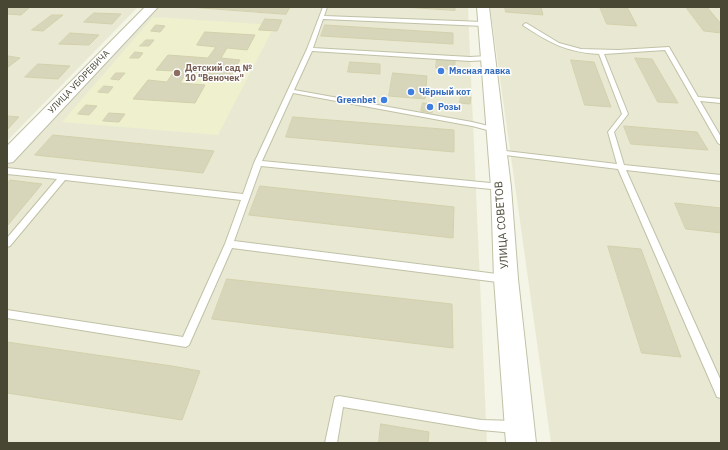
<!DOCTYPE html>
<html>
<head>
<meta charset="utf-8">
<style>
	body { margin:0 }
	#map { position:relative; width:728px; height:450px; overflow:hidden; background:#f4f5e6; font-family:"IBM Plex Sans",sans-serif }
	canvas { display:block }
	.frame { position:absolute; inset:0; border:8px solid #484734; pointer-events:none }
</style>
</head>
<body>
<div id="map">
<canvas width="728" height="450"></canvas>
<div class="frame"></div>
</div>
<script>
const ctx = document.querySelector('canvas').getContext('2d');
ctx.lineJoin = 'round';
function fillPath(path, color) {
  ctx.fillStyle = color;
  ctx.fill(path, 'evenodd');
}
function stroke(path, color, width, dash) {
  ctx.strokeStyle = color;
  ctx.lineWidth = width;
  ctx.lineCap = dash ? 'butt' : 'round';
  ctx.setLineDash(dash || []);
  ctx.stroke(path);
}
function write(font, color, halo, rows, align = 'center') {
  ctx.font = font + ' "IBM Plex Sans",sans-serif';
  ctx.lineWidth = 3;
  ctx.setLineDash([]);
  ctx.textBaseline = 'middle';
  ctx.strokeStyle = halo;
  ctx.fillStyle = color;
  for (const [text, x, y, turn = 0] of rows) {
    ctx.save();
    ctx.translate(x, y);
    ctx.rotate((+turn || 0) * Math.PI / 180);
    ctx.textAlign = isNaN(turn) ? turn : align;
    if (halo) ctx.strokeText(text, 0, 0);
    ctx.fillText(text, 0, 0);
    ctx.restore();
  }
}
fillPath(new Path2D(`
	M7,7H138L7,141Z
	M151,7H468L487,443H7V160Z
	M490,7H721V443H551Z`), '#e9e9d3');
fillPath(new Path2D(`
	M153,17L275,25L218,135L62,122Z`), '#eef0ce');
const building = new Path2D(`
	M7,7H30L21,15L7,14Z
	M189,7H290L286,14Z
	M403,7H455V10Z
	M505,7H541L543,15L506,12Z
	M600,7H627L637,26L607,24Z
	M686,7H707L721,24V33L704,31Z
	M94,13L121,14L112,24L84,22Z
	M52,15H63L43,31L32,30Z
	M265,19L282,20L277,31L259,30Z
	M156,25L165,26L160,32L151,31Z
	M325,25L453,33V44L321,36Z
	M205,32L255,35L247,50L227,48L221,58L240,60L231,76L187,72L180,83L205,85L195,103L133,99L148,80L167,82L174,71L156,70L168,55L208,58L216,47L197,45Z
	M70,33L99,35L89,45L59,44Z
	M146,40H154L149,46H140Z
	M135,52L143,53L139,58H130Z
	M8,56L20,58L7,68Z
	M635,58L652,59L678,103L658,102Z
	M437,59L455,61V70L436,68Z
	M571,60L594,62L611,107L585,105Z
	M350,62L380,64V74L348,72Z
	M38,64L70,66L58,79L25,77Z
	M116,73H125L119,80L111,79Z
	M393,73L427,76L425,99L389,96Z
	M104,86L113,87L108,93L98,92Z
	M461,96L471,97L470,104L460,103Z
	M423,103L433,104L432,113L421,111Z
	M86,105L97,106L89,115L78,114Z
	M109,113L125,114L119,122L103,121Z
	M7,116L19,117L7,130Z
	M293,117L454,130V152L286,137Z
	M624,126L697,132L708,150L631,144Z
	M53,135L214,151L203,173L35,155Z
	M10,180L42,184L7,226V184Z
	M260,186L454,207L453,238L249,215Z
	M675,203L721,208V233L686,229Z
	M608,246L641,249L681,357L642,353Z
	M227,279L452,304L453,348L212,319Z
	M7,342L172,366L200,371L182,420L7,393Z
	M381,424L429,432L428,443H379Z`);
fillPath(building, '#d8d6ba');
stroke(building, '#d3d1ac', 1);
const service = new Path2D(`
	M323,7H327L324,16L484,22L487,24L484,26L323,19L313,48L470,57L488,56L491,58L488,60L470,61L312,51L294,90L472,122L497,128L498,130L495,132L472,126L293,93L262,161L501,184L505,187L501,190L261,166L234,241L505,275L508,276L509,279L508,282L505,283L232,248L189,345L186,347L7,318V310L183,337L225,244L241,200L65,180L10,246L7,247V238L57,179L7,174V168L243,194L254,163L307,49Z
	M526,23L559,43L581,49L618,50L669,47L698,97L721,99V103L700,101L721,137V145L718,143L665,50L604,54L628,114L614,132L624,165L721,175V181L626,170L721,381V398L717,397L618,169L497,154L494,152L497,150L617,164L608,132L622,114L599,54C566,52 550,43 524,26L523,25Z
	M339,396L481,420L515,421L519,423L521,427L519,431L515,433L481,430L343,407L337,443H325L334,401L335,397Z`);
const tertiary = new Path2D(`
	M145,7H158L13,162L7,163V146Z
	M477,7H489L511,187L518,279L536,443H506L494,279L491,187Z`);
stroke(service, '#c1c1a7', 2);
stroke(tertiary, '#c1c1a7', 2);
fillPath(service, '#fff');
fillPath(tertiary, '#fff');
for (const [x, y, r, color] of [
	[441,71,4,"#3f7fe0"],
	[177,73,4,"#8d6e63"],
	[411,92,4,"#3f7fe0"],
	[384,100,4,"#3f7fe0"],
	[430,107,4,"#3f7fe0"]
]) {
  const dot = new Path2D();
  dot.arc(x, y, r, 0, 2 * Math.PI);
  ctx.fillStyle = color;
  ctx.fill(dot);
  stroke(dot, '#fff', 1.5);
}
write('bold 9px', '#785e54', '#fff', [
	["Детский сад №",185,68],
	["10 \"Веночек\"",185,78]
], 'left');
write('bold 9px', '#366cbe', '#fff', [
	["Мясная лавка",449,71],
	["Чёрный кот",419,92],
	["Greenbet",376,100,"right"],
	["Розы",438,107]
], 'left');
write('9px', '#484734', '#fff', [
	["УЛИЦА УБОРЕВИЧА",79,82,-46]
]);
write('11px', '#484734', '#fff', [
	["УЛИЦА СОВЕТОВ",502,225,-94]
]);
</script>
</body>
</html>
